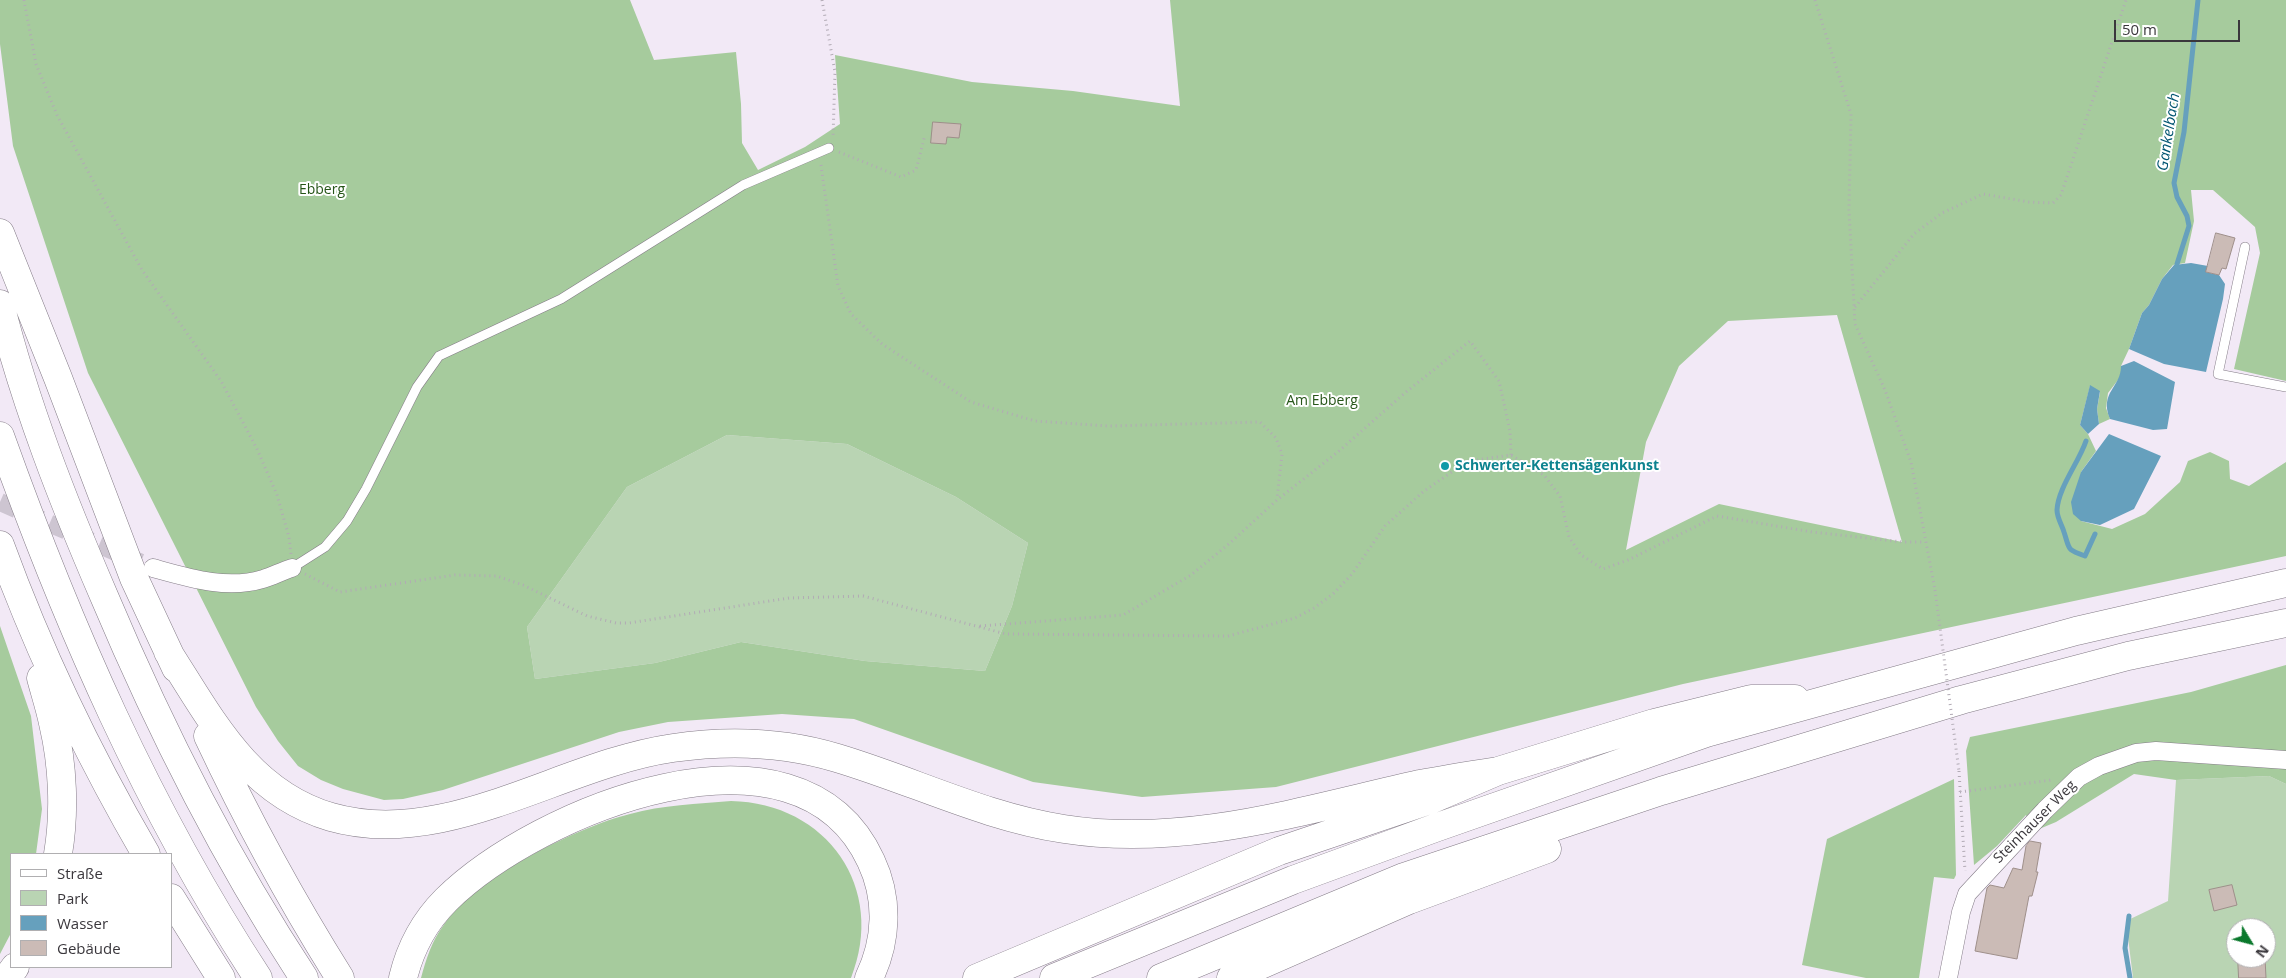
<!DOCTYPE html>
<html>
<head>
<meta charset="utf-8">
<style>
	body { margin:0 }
	#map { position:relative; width:2286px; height:978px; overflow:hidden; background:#f2e9f6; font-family:"Open Sans",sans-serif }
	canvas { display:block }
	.legend { position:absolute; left:10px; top:853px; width:162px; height:115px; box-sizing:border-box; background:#fff; border:1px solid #b0afb1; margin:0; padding:6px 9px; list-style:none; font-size:15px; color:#3a373c }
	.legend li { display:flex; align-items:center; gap:10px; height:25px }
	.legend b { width:25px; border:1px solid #b0afb1 }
	.north { position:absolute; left:2226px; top:918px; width:50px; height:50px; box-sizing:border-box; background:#fff; border:1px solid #b0afb1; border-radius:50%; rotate:127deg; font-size:14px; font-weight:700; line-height:20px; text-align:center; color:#3a373c }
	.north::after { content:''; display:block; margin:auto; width:18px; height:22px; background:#0a782c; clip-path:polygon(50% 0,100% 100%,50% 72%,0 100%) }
	.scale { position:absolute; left:2114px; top:20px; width:126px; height:22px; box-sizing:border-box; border:2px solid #3a373c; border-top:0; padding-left:6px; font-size:15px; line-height:18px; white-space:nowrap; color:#3a373c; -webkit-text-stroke:4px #fff; paint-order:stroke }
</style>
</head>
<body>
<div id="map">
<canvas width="2286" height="978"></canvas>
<ul class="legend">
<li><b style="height:6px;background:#fff"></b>Straße</li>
<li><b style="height:14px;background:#b9d4b3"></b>Park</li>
<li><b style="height:14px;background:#66a0bd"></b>Wasser</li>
<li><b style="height:14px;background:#cbbbb6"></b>Gebäude</li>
</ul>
<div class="north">N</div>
<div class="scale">50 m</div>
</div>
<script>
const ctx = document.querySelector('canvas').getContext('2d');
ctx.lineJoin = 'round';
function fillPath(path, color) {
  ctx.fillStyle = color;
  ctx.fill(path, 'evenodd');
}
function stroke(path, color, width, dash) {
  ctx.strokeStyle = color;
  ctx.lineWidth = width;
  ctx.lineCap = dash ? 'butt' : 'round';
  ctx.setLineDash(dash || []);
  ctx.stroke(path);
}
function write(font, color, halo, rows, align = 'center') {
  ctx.font = font + ' "Open Sans",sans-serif';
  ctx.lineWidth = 4;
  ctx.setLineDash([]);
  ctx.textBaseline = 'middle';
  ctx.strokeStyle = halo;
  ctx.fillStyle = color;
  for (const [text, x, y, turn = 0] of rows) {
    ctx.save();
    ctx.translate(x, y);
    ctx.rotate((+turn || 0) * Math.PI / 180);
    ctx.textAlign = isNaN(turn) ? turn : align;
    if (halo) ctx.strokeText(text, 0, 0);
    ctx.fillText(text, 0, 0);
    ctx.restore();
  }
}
fillPath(new Path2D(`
	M727,435L847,444L956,497L1028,543L1012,606L985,671L865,661L741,642L655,663L535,679L527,627L627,487Z
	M2269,776L2286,784V978H2133L2126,921L2168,901L2176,780ZM2236,928H2266V958H2236Z`), '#b9d4b3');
fillPath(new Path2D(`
	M0,0H630L654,60L736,52L741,104L742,143L758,170L805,147L840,124L835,55L972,82L1073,91L1180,106L1170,0H2286V381L2234,369L2260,253L2255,227L2213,190H2191L2194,221L2185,263L2173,265L2162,279L2149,305L2142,313L2129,349L2121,366V376L2108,393L2106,408L2110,419L2099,424L2097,409L2100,392L2090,386L2080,425L2088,434L2096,451L2081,472V521L2112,529L2145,514L2180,482L2188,461L2210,452L2229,461L2230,479L2249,486L2286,462V556L1683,684L1276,787L1142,797L1033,782L854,719L782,714L668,722L619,732L443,790L403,799L384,800L343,789L321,780L298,766L278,741L256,707L88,373L13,146L0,44ZM1837,315L1902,542L1719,504L1626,550L1646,442L1679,366L1728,321ZM727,435L847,444L956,497L1028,543L1012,606L985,671L865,661L741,642L655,663L535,679L527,627L627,487Z
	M0,626L31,716L42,809L36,854H11V933L0,954Z
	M2286,665V784L2269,776L2176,780L2134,774L2056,822L2032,832L2026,815L1997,846L1974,865L1966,751L1970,737L2191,692Z
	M1954,779L1956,875L1954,879L1934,877L1919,978H1866L1802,965L1827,839Z
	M731,801C827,803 887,888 851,978H421C426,959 432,941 443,926C476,878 574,828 630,814C662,805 698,804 731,801Z`), '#a6cb9d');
fillPath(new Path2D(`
	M2191,263L2208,266L2206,272L2219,275L2225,284L2223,299L2206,372L2164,364L2129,349L2142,313L2149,305L2162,279L2174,265Z
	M2134,361L2175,382L2167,429L2153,430L2110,419C2099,392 2121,388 2121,366Z
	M2090,385L2100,391L2097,409L2099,424L2088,434L2080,425Z
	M2109,434L2161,456L2134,509L2100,525L2081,521L2073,514L2071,502L2081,472Z`), '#66a0bd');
stroke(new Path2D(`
	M2177,264L2189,226L2187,216L2177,197L2174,183L2184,132L2198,0
	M2086,441C2079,462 2058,488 2057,510C2057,518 2062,525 2064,532C2070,550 2066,549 2085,556L2095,534
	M2129,916L2125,948L2130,978`), '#66a0bd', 5);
const building = new Path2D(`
	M933,122L961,124L959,138L947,137L946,144L931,143Z
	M2216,233L2235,238L2226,269L2222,268L2219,275L2206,272Z
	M2030,841L2041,843L2036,872H2038L2032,896H2029L2017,959L1975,951L1987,888L1990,885L2004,888L2013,868L2022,870L2026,846Z
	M2232,885L2237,905L2214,911L2209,890Z
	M2238,958H2265L2266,978H2239Z`);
fillPath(building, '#cbbbb6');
stroke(building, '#9e8f8a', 1);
stroke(new Path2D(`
	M0,502L153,568`), '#cdc5d1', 18, [18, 9]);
const lane = new Path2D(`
	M2245,247L2218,374L2286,387
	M292,568L325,547L347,521L366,489L417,387L439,356L561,299L743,185L829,148`);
const street = new Path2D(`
	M153,568C189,578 227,590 263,579C273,576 282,571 292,568
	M1948,978L1961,912L1967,894L2045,810L2079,777L2099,766L2136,753L2156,751L2286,760`);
const highway = new Path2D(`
	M0,233L58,378L134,578L176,668
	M0,304C25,404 63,501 104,596C160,729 225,858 304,978
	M0,436C68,626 147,808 258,978
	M0,545C39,652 89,756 146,854
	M168,652C211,719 248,793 331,817C446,850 561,764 673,748C728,740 784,742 837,758C914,781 985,817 1064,829C1185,848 1303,810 1420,784C1446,779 1472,775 1498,771
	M41,678C45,693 50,708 53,723C63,765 65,812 58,854
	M208,736C247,819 291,900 340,978
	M171,898L221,978
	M7,978L15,967
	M403,978C410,949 425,921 446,900C536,811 798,703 871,861C889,899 887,941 869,978
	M977,978L1279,851L1430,800L1498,771L1654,723L1751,699H1795
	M1054,978L1293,880L1435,828L1706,733L2076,631L2286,583
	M1161,978L1404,877L1661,791L1961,700L2128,656L2286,623
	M1231,978L1409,900L1547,849`);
stroke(lane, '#847c87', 10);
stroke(street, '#847c87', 19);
stroke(highway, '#847c87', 29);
stroke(new Path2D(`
	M24,0L36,64L57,115L142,270L221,381L257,449L277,495L289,537L291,554
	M822,0L835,72L833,138
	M1815,0L1851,114L1849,210L1855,324L1885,390L1911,462L1935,590
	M839,152L901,177L916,170L925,135
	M821,165L838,286L851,314L882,344L971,402L1035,421L1108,426L1260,422L1276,438L1282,454L1277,499
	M1855,307L1914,234L1942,213L1983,194L2029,202L2053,203L2061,195L2126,0
	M305,574L340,592L455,575L497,576L523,585L587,616L616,623H629L789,598L863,596L1006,634L1228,636L1295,618L1314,608L1333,594L1352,574L1385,526L1424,491L1468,461L1511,455L1544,475L1560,496L1569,537L1581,555L1603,569L1628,560L1717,516L1812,532L1903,542H1925
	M980,626L1123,615L1191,575L1230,543L1277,500L1339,451L1406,392L1470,341L1499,381L1510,431L1511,455
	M1959,771L1965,871
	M1960,792L2052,780`), '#b2abb5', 3, [1, 4]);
stroke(lane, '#fff', 9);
stroke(street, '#fff', 18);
stroke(highway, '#fff', 28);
stroke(new Path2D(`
	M1935,590L1959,771`), '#b2abb5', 3, [1, 4]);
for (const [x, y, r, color] of [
	[1445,466,5,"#0f9aa8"]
]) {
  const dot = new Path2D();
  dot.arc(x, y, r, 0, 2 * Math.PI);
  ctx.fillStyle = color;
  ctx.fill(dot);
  stroke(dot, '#fff', 2);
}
write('14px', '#265518', '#fff', [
	["Ebberg",322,190],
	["Am Ebberg",1322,401]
]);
write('bold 14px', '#0d838f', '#fff', [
	["Schwerter-Kettensägenkunst",1455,466]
], 'left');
write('14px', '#3a373c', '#fff', [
	["Steinhauser Weg",2035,822,-45]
]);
write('italic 15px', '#025572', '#fff', [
	["Gankelbach",2169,132,-81]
]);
</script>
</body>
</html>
